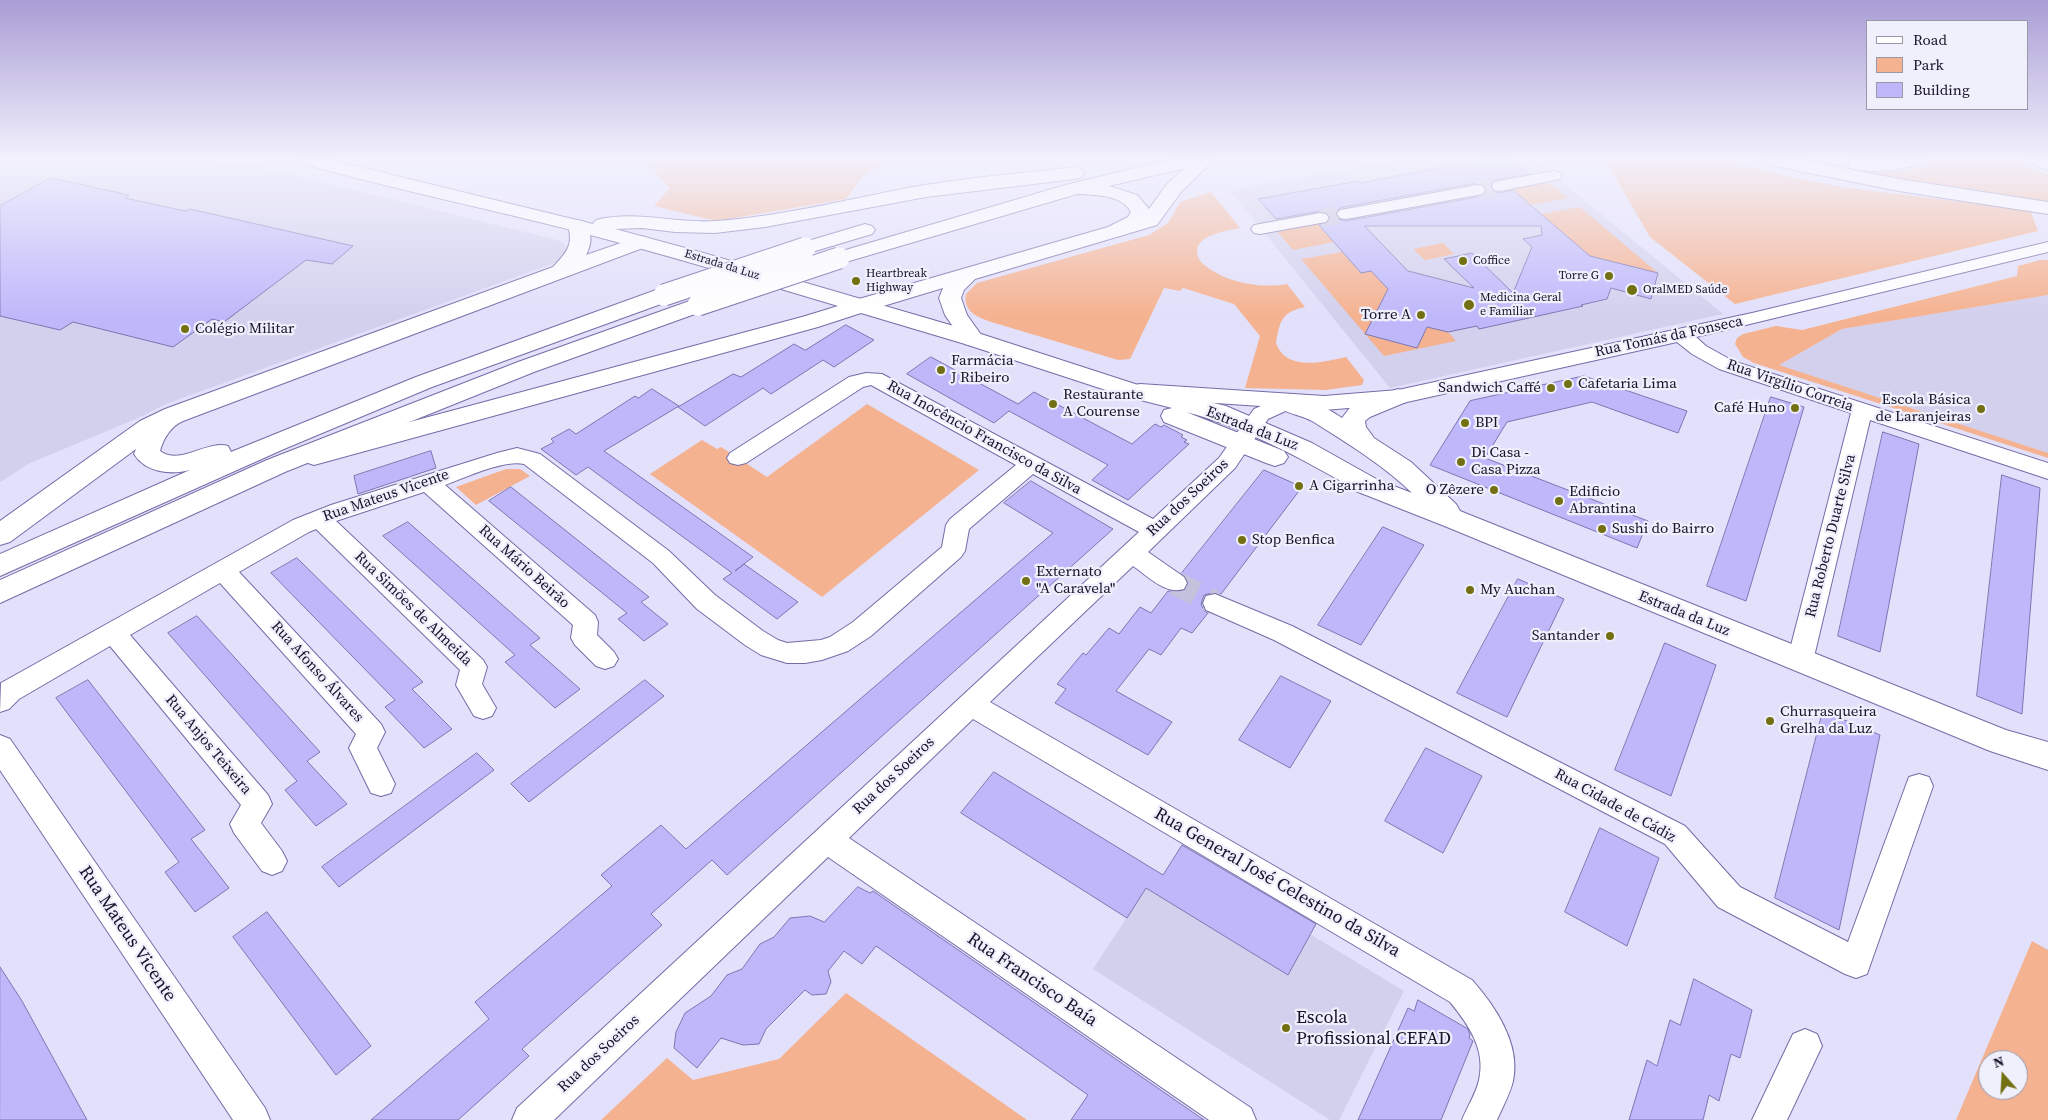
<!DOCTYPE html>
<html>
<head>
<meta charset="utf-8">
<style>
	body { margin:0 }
	#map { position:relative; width:2048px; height:1120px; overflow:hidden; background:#e2e0fb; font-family:"Source Serif 4",serif }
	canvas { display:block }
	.legend { position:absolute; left:1866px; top:20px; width:162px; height:90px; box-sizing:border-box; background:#f0effc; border:1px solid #9997a8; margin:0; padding:6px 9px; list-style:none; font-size:15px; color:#16132a }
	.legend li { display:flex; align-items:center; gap:10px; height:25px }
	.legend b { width:25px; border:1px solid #9997a8 }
	.north { position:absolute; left:1978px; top:1050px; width:50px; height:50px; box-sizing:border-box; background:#f0effc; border:1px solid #9997a8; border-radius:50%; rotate:341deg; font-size:14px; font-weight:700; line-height:20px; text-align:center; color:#16132a }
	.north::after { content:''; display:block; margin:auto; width:18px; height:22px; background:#727012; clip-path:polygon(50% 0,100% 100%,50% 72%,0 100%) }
</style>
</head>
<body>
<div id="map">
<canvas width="2048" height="1120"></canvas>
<ul class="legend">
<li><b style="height:6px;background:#fff"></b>Road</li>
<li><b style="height:14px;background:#f5b290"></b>Park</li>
<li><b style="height:14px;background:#beb8fa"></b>Building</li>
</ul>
<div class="north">N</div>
</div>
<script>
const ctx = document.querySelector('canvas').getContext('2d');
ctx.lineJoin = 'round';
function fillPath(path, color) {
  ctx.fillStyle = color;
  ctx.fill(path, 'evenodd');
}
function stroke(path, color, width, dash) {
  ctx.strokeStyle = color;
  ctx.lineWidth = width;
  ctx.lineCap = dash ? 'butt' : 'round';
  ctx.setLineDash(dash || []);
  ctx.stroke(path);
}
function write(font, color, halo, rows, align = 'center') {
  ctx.font = font + ' "Source Serif 4",serif';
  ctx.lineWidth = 4.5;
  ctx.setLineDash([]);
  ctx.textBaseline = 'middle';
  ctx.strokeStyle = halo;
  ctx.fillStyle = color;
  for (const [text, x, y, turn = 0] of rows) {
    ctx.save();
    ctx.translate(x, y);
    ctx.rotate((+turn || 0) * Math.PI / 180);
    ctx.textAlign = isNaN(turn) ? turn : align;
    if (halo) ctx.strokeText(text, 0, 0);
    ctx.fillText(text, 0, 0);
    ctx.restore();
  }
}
fillPath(new Path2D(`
	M0,160H216L214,163L232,167L250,164L561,241L567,247L563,256L554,263L166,404L138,418L28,464L0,482Z
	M1399,160H1535L1723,314L1390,388L1232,193L1234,190L1240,188Z
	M2048,295V453L1778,365L1842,329Z
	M1146,888L1288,975L1310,934L1404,991L1339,1120H1330L1093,969Z`), '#d2d0ed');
fillPath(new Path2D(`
	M644,160H901C869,168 865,172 846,199L716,221L654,206L670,188Z
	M1605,160H1725L1795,178L1848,188L2030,210L2038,231L1735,304L1650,237Z
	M1793,160H1804L1845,169L1880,172L1912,170L1940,160H2015L2048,175V202C1963,186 1878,177 1793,160Z
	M1546,181L1568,198L1531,205L1510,187Z
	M1211,192L1240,228C1224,231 1185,237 1201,262C1222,282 1259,289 1287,284L1305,307C1282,312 1280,320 1276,343C1286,372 1324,362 1346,357L1364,380L1362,385L1326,390L1245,388L1260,336L1234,304L1183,288L1180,291L1164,288L1130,359L1118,360L988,321C975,316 963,310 966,294L977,283L1149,235L1168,223L1180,202Z
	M1580,207L1658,273L1574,252L1563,233L1541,214Z
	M1316,223L1334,242L1293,250L1276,230Z
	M1443,243L1454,254L1425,260L1413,249Z
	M1342,252L1361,273L1371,271L1388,289L1365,334L1417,348L1427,327L1448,332L1456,341L1384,356L1301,259Z
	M2040,260H2048V295L1842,329L1779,365L2048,453V458L1754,363L1743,357L1735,344L1737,338L1743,334L1776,326L1802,330L2017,276L2018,266Z
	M867,404L979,470L822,597L650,474L702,440L717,449L721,447L767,477Z
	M506,469H520L530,476L476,505L456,487Z
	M2032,941L2048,950V1120H1956ZM1988,1060H2018V1090H1988Z
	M846,993L1027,1120H601L667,1058L693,1080L779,1059Z`), '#f5b290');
const building = new Path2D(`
	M1478,160H1512L1529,174L1494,180L1490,187L1494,192L1500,193L1513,190L1590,256L1658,273L1651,299L1611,288L1607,299L1581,305L1583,306L1479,329L1477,326L1448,332L1427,327L1417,348L1365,334L1388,289L1371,271L1361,273L1319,225L1326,224L1330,219L1328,213L1320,211L1276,219L1258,199L1358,181L1360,183ZM1477,183L1483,184L1487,189L1483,196L1346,221L1338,219L1335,214L1340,208ZM1365,226H1541L1542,235L1523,239L1532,247L1513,293L1472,253L1444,259L1474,288L1408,271Z
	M51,178L129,195L125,198L185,211L190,209L353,246L332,264L306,260L224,322L212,319L173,347L73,322L60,330L0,316V206Z
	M846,325L874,340L834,367L823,360L771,394L763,388L705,426L678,407L733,374L741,377L794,344L805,350Z
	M931,357L1018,404L1034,392L1132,444L1155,424L1161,427L1164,425L1183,435L1181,437L1187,440L1184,442L1189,444L1128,500L1092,480L1108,465L1009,411L994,423L907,374Z
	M1584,376L1687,411L1678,433L1592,402L1507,422L1485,458L1648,521L1637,548L1430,465L1470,401Z
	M652,389L679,406L604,451L753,557L735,571L744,564L798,602L777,619L723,579L732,573L588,467L576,475L541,449L554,442L551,439L569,429L576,434L635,396L638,398Z
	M1771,397L1804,407L1746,601L1707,586Z
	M1883,432L1919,444L1880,652L1838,636Z
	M431,451L436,468L358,494L354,476Z
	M1264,470L1302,487L1221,594L1215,592L1204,595L1201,604L1204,611L1208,613L1192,633L1181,628L1161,655L1149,649L1116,691L1172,722L1148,755L1055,703L1066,689L1057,684L1083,653L1086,655L1109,628L1119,634L1140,607L1151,613L1168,591L1177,592L1186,590L1189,582L1182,573Z
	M2002,475L2040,488L2022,714L1977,696Z
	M1031,481L1113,529L727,875L712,860L651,914L662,925L522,1049L529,1056L458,1120H371L489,1019L475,1002L612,886L601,875L661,825L686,849L1053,533L1004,503Z
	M511,487L649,597L641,602L668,624L644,641L618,619L627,613L489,501Z
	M408,522L540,638L530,645L580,689L555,708L505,662L515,655L383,536Z
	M1383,527L1424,545L1361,645L1318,625Z
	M297,558L423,682L412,689L452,729L424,748L385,707L395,700L271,573Z
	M1518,579L1564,599L1507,717L1457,693Z
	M197,616L320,752L307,761L347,804L316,826L285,790L297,781L168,633Z
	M1665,643L1716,665L1671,796L1615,770Z
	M1281,676L1331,701L1290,768L1239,740Z
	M88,680L205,830L191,839L229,888L195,912L165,872L179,862L56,698Z
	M645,680L664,696L529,802L511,784Z
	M1823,711L1880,735L1839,930L1775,898Z
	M1426,748L1482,776L1443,853L1385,821Z
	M477,753L494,770L339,887L322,867Z
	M994,772L1163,875L1182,845L1316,924L1288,975L1146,888L1127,918L961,813Z
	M1600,828L1659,858L1627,946L1565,912Z
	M858,887L870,893L873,891L1204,1120H1071L1088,1095L876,946L862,964L844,951L828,971L831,982L826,994L812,995L805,990L766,1029L759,1044L743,1045L721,1038L697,1068L674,1048L676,1032L685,1013L711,996L727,975L742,969L760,944L774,937L790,918L810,916L824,922Z
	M267,912L371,1046L336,1075L233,937Z
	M0,967L22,1001L87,1120H0Z
	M1694,979L1752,1010L1740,1058L1731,1054L1719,1101L1709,1095L1703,1120H1629L1647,1060L1657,1066L1670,1020L1680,1025Z
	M1418,1000L1468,1029L1470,1035L1469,1038L1473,1041L1441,1120H1358L1408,1008L1414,1011Z`);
fillPath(building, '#beb8fa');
stroke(building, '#7c76b1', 1);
stroke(new Path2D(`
	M1477,190L1500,186
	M1320,218L1346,214`), '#c3c1dc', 18, [18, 9]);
stroke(new Path2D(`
	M1175,583L1215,603`), '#c3c1dc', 24, [24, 12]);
const street = new Path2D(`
	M1554,171L1560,173L1562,176L1560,179L1500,191L1494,190L1492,186L1494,182L1500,181Z
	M1477,185L1483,186L1485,190L1483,194L1346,219L1340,218L1337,214L1340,210L1346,209Z
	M1320,213L1326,214L1329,218L1326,222L1260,234L1254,233L1251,229L1254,225L1260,224Z
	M2048,242V252L1696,337L1706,346L1733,361L2048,463V479L1870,420L1813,661L1809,668L1800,671L1791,668L1787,661L1851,413L1719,369L1692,354L1677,342L1398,404L1324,410L1292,408L1268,419L1235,468L1148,552L1184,577L1187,583L1184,589C1165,595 1148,576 1133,566L990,702L1472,980C1495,1006 1521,1044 1513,1081C1510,1094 1502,1108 1497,1120H1462C1467,1107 1476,1094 1479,1080C1486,1050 1469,1025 1450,1002L973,719L849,838L1251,1108L1256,1120H1209L828,857L554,1120H512L517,1108L1139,532L1033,474L969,529L965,551L961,557L871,636L848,651L822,660L805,663H787L761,655L745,645L697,609L653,563L524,464C505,459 464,478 445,485L595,615L598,622L597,635L614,652L618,659L614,666L605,669L596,666L575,645L571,638L573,625L424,492L336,521L483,660L487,667L482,684L496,708L492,716L483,719L474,716L456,685L460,670L316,529L309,532L239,572L381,724L385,732L377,748L395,784L391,793L381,796L371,793L349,748L356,734L220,583L130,635L268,795L272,804L261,823L282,851L287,861L282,871L272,875L262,871L234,833L230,824L241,805L110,646L19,699L9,709L0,712L1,683L293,520L331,505L497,453L517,448L540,454L669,551L715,595L763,631L778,640L787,643L821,640L830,637L853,622L942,547L946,525L950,519L1016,465L871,385L863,387L746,463L738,465L730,463L727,458L730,453L849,377L866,373L882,374L1153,519L1219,458L1254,409L1261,406L1140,398L1133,396L1130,391L1133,386L1140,384L1324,396L1398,390L1752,313Z
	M1215,594L1292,626L1685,826L1740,887L1848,942L1909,777L1919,774L1929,777L1933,786L1867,974L1856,978L1845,974L1718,907L1665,844L1274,640L1206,610L1203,603L1206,596Z
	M0,735L10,739L265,1108L270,1120H233L0,770Z
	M1805,1029L1817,1034L1822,1046L1787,1120H1752L1793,1034Z`);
const secondary = new Path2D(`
	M301,160H331L593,224L596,220C636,210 676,224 716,221C787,216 856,197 925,185C975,177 1025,173 1075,167L1082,169L1084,173L1082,177L1075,179L926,197L765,227L715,233L675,232L642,228L615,229L700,252L981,334L1135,384L1226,406L1312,443L1378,480L1412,493C1383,465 1347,443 1312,421C1300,414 1282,414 1275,402L1279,396C1298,391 1325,407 1342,418L1352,405L1398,389L1406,392L1410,397L1406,402L1370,417L1365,421L1366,427L1374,438L1411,462L1456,504L1460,511L2006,730L2048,742V770L1990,751L1447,527L1343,486L1339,480C1291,453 1240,426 1186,412L1284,451L1288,457L1284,463L1275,466L1266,463L1164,422L1161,416L1164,410L1172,408L1121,395L965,344L861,313L818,327L314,465L305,462L301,456L305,450L802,317L838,306C751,280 664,254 575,231C485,208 393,189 303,164Z`);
const highway = new Path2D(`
	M1170,160H1214L1181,192L1157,225L975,279L964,290L961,298L967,315L984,339L981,344L973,346L965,344L945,315L939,298L943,288L860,313L852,311L849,306L852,301L1108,227L1128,217L1131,212C1121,194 1095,195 1077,194L846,262L839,264L832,262L829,258L832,254L1069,184ZM1185,168L1167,184L1149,209L1137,195L1109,186Z
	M1765,160H1803L1899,179L2048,202V214L1899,191L1774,166L1767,164Z
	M1850,160H1924L1922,164C1899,170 1873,174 1850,168L1848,164Z
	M2030,160H2048V170L2032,164Z
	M578,220L585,222C592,232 592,244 586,255L641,236L648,238L651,242L648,246L183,421C171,426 163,439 160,451C181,466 206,440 228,446L231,452L416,377L656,290L664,289L672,290L675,295L672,300L432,387L284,449L0,576V554L190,470C171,475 146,473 134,454L136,449L10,542L0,545V521L140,421L165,409L553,267C566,253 574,245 568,226L571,222Z
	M865,224L872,226L875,230L872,234L805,254L798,252L795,248L798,244Z
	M698,298L706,300L709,305L706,310L534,372L285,472L0,603V580L267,460L518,362Z`);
stroke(street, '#736da7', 2);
stroke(secondary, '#736da7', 2);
stroke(highway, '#736da7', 2);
fillPath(street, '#fff');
fillPath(secondary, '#fff');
fillPath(highway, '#fff');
const highwayBridge = new Path2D(`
	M664,295L805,248
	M698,305L839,258`);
stroke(highwayBridge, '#736da7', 23, []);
stroke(highwayBridge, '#fff', 21);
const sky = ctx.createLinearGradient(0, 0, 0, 317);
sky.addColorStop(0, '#a99dd4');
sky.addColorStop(0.5, '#f2f1fd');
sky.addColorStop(1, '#f2f1fd00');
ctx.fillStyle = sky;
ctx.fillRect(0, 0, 2048, 317);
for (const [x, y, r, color] of [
	[1463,261,5,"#727012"],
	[1609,276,5,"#727012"],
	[856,281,5,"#727012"],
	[1632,290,6,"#727012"],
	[1469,305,6,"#727012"],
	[1421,315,5,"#727012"],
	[185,329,5,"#727012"],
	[941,370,5,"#727012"],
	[1568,384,5,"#727012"],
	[1551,388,5,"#727012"],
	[1053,404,5,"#727012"],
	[1795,408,5,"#727012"],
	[1981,409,5,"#727012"],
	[1465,423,5,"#727012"],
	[1461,462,5,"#727012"],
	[1299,486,5,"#727012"],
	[1494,490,5,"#727012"],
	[1559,501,5,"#727012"],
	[1602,529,5,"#727012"],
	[1242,540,5,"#727012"],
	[1026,581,5,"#727012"],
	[1470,590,5,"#727012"],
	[1610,636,5,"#727012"],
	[1770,721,5,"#727012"],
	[1286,1028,5,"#727012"]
]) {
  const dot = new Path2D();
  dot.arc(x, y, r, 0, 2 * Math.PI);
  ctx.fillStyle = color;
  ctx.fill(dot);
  stroke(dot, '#f0effc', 2);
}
write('12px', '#16132a', '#f0effc', [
	["Coffice",1473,261],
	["Heartbreak",866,274],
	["Highway",866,288],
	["Torre G",1599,276,"right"],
	["OralMED Saúde",1643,290],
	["Medicina Geral",1480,298],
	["e Familiar",1480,312]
], 'left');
write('12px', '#16132a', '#f0effc', [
	["Estrada da Luz",722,265,17]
]);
write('15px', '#16132a', '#f0effc', [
	["Torre A",1411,315,"right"],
	["Colégio Militar",195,329],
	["Farmácia",951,361],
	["J Ribeiro",951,378],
	["Cafetaria Lima",1578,384],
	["Sandwich Caffé",1541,388,"right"],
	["Restaurante",1063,395],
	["A Courense",1063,412],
	["Escola Básica",1971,400,"right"],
	["de Laranjeiras",1971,417,"right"],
	["Café Huno",1785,408,"right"],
	["BPI",1475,423],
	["Di Casa -",1471,453],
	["Casa Pizza",1471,470],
	["A Cigarrinha",1309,486],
	["O Zêzere",1484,490,"right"],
	["Edificio",1569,492],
	["Abrantina",1569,509],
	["Sushi do Bairro",1612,529],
	["Stop Benfica",1252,540],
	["Externato",1036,572],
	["\"A Caravela\"",1036,589],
	["My Auchan",1480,590],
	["Santander",1600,636,"right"],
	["Churrasqueira",1780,712],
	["Grelha da Luz",1780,729]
], 'left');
write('15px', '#16132a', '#f0effc', [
	["Rua Tomás da Fonseca",1669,337,-12],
	["Rua Virgílio Correia",1790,386,19],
	["Estrada da Luz",1252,429,21],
	["Rua Inocêncio Francisco da Silva",984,438,29],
	["Rua Mateus Vicente",386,496,-19],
	["Rua dos Soeiros",1188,498,-43],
	["Rua Roberto Duarte Silva",1831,536,-76],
	["Rua Mário Beirão",524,567,42],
	["Rua Simões de Almeida",413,609,44],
	["Estrada da Luz",1684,614,22],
	["Rua Afonso Álvares",317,672,48],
	["Rua Anjos Teixeira",208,745,50],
	["Rua dos Soeiros",894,776,-43],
	["Rua Cidade de Cádiz",1615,806,29],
	["Rua dos Soeiros",599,1054,-43]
]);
write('18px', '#16132a', '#f0effc', [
	["Rua General José Celestino da Silva",1277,883,30],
	["Rua Mateus Vicente",127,934,56],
	["Rua Francisco Baía",1032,980,34]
]);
write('18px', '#16132a', '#f0effc', [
	["Escola",1296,1018],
	["Profissional CEFAD",1296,1039]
], 'left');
</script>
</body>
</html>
